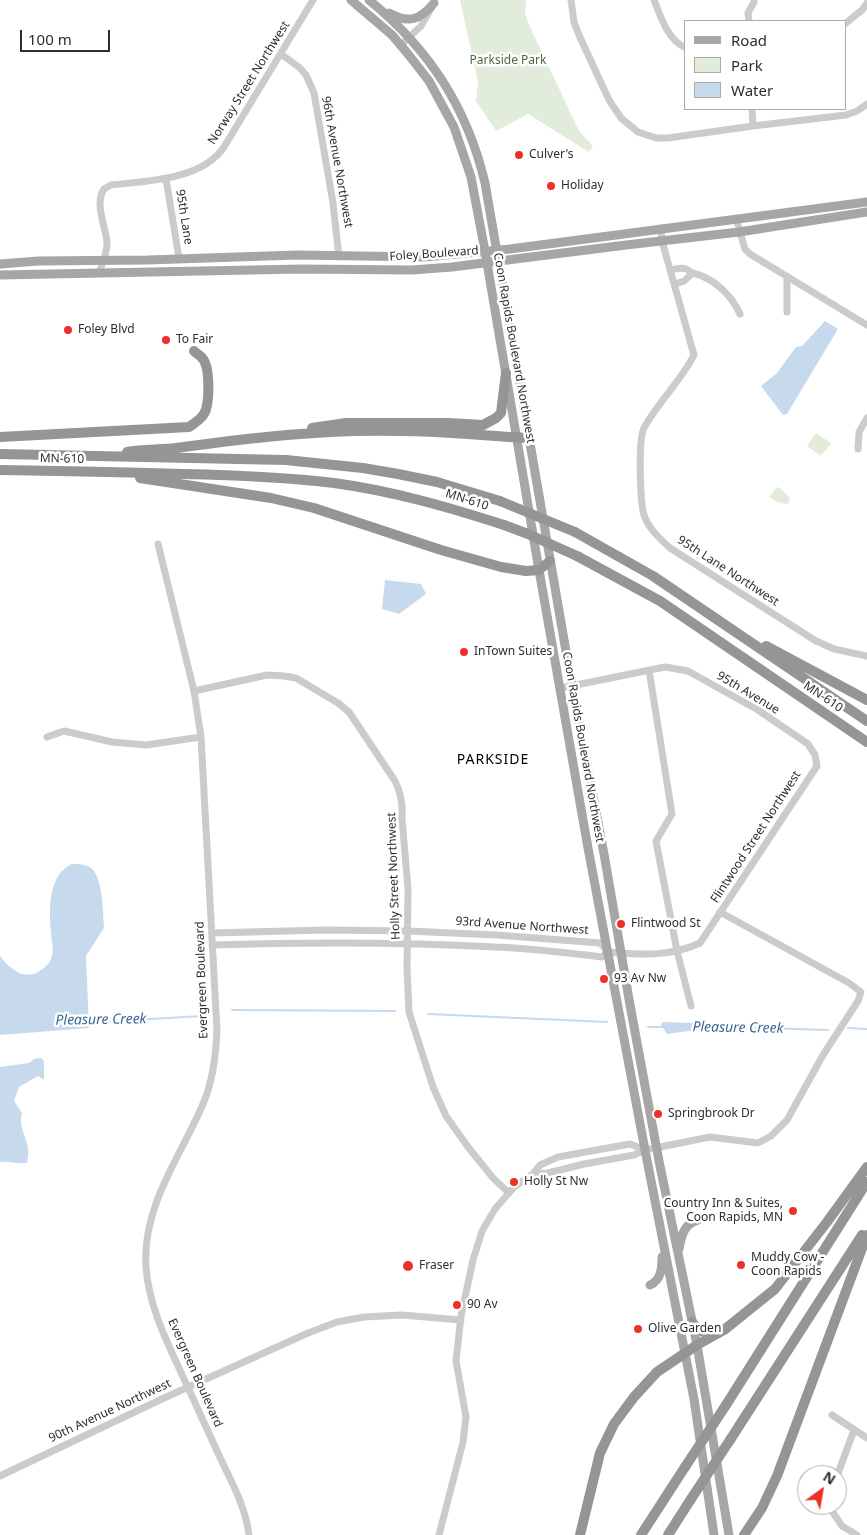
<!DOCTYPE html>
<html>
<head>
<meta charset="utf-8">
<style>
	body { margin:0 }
	#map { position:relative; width:867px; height:1535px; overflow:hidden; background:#fff; font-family:"Noto Sans",sans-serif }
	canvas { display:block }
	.legend { position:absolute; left:684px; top:20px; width:162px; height:90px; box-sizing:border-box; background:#fff; border:1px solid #ababab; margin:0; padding:6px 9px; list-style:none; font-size:15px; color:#2e2e2e }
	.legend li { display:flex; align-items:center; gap:10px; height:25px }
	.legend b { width:25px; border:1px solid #ababab }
	.north { position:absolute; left:797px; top:1465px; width:50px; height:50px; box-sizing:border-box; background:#fff; border:1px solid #ababab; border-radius:50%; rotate:32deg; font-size:14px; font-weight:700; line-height:20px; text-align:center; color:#2e2e2e }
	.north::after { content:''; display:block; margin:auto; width:18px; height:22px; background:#ea322b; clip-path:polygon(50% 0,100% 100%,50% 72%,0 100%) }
	.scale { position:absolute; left:20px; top:30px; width:90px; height:22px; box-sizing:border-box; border:2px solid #2e2e2e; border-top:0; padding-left:6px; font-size:15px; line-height:18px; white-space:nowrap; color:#2e2e2e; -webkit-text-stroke:4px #fff; paint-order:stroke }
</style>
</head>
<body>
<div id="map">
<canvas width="867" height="1535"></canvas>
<ul class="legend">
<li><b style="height:6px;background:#a6a6a6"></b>Road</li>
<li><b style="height:14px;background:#e2ecdb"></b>Park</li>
<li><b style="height:14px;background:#c7daed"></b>Water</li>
</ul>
<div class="north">N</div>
<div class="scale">100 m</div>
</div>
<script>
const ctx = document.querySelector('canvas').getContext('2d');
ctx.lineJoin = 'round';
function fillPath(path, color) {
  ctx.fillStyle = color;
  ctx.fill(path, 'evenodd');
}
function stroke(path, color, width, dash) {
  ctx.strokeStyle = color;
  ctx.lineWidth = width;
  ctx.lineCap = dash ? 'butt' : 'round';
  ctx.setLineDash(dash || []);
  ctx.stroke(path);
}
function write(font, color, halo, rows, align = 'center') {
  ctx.font = font + ' "Noto Sans",sans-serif';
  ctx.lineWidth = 5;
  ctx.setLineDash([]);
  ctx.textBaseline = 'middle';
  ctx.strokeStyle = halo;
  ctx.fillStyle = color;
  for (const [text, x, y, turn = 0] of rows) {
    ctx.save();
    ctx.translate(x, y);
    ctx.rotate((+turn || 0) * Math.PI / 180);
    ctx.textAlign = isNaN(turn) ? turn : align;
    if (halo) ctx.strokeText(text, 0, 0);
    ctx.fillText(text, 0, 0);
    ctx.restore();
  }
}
fillPath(new Path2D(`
	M460,0H526L525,13L530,27L579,131L593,146L589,152L528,114L496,131L476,101L478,82Z
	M816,433L831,443L821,456L807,446Z
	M777,487L781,489L790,498L788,504L780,503L769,497Z`), '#e2ecdb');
fillPath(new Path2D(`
	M825,321L838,329L787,414L783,415L761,386L777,373L796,347L802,346Z
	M385,580L421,584L426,594L399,614L382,609Z
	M72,864C78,864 86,864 91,868C103,877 103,913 104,928L86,956L89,1028L0,1035V956C10,969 25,982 41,970C47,966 51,962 52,955C54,949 51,939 51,932C49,910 48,874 72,864Z
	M663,1022L725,1024L731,1027V1029H703L667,1034L661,1025Z
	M41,1058L44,1061V1080L38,1076L19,1087L14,1101L22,1113C17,1132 33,1141 27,1163C17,1164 10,1161 0,1162V1067L29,1063L34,1059Z`), '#c7daed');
stroke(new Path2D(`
	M232,1010L395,1011
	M428,1014L607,1022
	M86,1023L201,1016
	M648,1027H663
	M731,1027L828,1030
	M848,1028L867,1029`), '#c7daed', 2);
stroke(new Path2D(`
	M571,0L574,22L579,35L609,100L621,118L638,132L656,138H668L753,126L846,115L857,111L867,104
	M654,0C661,17 668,41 686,48
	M749,21L748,13L754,2
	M846,23L862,10L867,3
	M401,45L421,26L432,7
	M281,54L300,68L306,75L314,93L333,203L339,257
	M752,109L753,126
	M166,179L179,258
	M736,218L745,249L750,254L867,325
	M661,228L662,241L694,355C681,381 658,402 644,428C638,440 640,501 644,515C648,528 660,539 670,548L816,641L834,649L867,656
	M671,270C676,269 681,267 686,269C689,270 691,273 693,273C713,278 731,294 740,314
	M99,273C103,263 107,253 107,243C106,227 94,204 104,189L111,185C147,181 202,180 224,147L313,0
	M787,276V312
	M675,284L684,281L693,273
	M858,449L859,432L867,418
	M158,544L194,691L201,737L217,1030C216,1055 213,1081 203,1104C180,1158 142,1206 146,1267C149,1308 168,1344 185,1381C198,1409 210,1436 223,1464C234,1486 246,1510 249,1535
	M649,670L672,814L656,841L677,951L691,1006
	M561,688L665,667L688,671L758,710L808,744L815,755L817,766L700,943C670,957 639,955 608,952
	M194,691L267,675L284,676L296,678L338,703L349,712L395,781C401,793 403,805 402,818L408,889L407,969L409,1012L433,1087L446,1116L468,1147L493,1178L509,1193
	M47,737L64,731L112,742L146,745L201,737
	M212,933L326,930L408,931L497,935L600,943L607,951
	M212,945C307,942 401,942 495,947C531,948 566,953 602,957L608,952
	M533,1174L548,1173L584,1164L634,1155L645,1150L710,1137L758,1143L771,1136L787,1120L823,1055L858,1001L861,992L849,983L720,912
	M832,1415L867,1438
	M0,1476L164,1398L308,1333L337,1322L364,1317L402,1315L461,1320
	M837,1476L854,1430
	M828,1505L842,1526L857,1535
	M439,1535L463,1442L466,1417L456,1361L461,1316L473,1260L482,1231L495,1209L514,1187L533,1174L540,1165L558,1157L630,1144L645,1150`), '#cbcbcb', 7);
stroke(new Path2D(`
	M351,0L392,35L408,54L429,81L454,127L471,177L485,251L539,570L588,848L645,1150L694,1399L714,1535
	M369,0C429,49 467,107 485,183L572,686L604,854L630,1005L659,1161L697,1345L729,1535
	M389,13C409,24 420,20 434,3
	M0,264L38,261L147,260L297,255L425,257L510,249L867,202
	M0,275L302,269L412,270L452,267L626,245L739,232L867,212
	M679,1249C681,1237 684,1223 698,1220
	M650,1285C661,1280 662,1269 662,1257`), '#a6a6a6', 9);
stroke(new Path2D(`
	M312,428L346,423H448L483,425L496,418L501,413L506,373
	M0,437L189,427C195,423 200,420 204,414C210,404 210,368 203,359C201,356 197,354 194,351
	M127,452C143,449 160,450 176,448C250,438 324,429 399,431C443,431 486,436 529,438
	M0,454L286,460L363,468L398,474L437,482L500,501
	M0,470C61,471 122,472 183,474C233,475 284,477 334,483C393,491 448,507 504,525
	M140,478L271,498L314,508L441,550L501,567L526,571L539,570L550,561
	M575,532L653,576L867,721
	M577,556L660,601L867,742
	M766,646L867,700
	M692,1322C699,1331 705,1335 716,1332
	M726,1405L867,1182
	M730,1440L862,1235
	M580,1535L600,1453L614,1424L634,1397L657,1372L697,1345L724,1330L775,1289L827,1222L867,1167
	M641,1535L685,1467
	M668,1535L691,1499
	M744,1535L762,1508L777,1476L867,1235`), '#959595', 10);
stroke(new Path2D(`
	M500,501L575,532
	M504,525L528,534L577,556
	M685,1467L726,1405
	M691,1499L730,1440`), '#959595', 10);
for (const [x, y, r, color] of [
	[519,155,5,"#ea322b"],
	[551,186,5,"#ea322b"],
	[68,330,5,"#ea322b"],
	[166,340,5,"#ea322b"],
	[464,652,5,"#ea322b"],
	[621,924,5,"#ea322b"],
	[604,979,5,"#ea322b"],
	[658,1114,5,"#ea322b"],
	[514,1182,5,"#ea322b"],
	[793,1211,5,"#ea322b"],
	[741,1265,5,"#ea322b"],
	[408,1266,6,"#ea322b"],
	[457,1305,5,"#ea322b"],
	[638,1329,5,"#ea322b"]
]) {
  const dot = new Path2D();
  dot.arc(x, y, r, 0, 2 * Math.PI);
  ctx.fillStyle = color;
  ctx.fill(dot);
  stroke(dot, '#fff', 2);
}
write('12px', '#4c6b3a', '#fff', [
	["Parkside Park",508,61]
]);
write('12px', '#2e2e2e', '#fff', [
	["Norway Street Northwest",249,83,-58],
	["96th Avenue Northwest",337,162,80],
	["95th Lane",184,217,81],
	["Foley Boulevard",434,254,-4],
	["Coon Rapids Boulevard Northwest",514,348,80],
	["MN-610",62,459,1],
	["MN-610",467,500,18],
	["95th Lane Northwest",728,571,33],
	["95th Avenue",748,693,31],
	["MN-610",823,697,34],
	["Coon Rapids Boulevard Northwest",583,747,80],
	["Flintwood Street Northwest",756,837,-57],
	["Holly Street Northwest",394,876,-92],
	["93rd Avenue Northwest",522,926,4],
	["Evergreen Boulevard",202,980,-92],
	["Evergreen Boulevard",195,1373,66],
	["90th Avenue Northwest",110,1411,-25]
]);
write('12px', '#2e2e2e', '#fff', [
	["Culver's",529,155],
	["Holiday",561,186],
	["Foley Blvd",78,330],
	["To Fair",176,340],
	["InTown Suites",474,652],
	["Flintwood St",631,924],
	["93 Av Nw",614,979],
	["Springbrook Dr",668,1114],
	["Holly St Nw",524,1182],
	["Country Inn & Suites,",783,1204,"right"],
	["Coon Rapids, MN",783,1218,"right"],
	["Muddy Cow -",751,1258],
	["Coon Rapids",751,1272],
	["Fraser",419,1266],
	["90 Av",467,1305],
	["Olive Garden",648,1329]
], 'left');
ctx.letterSpacing = '1px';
write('14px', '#000', '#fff', [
	["PARKSIDE",493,760]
]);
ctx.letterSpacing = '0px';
write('italic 14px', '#3a6693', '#fff', [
	["Pleasure Creek",101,1020,-1],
	["Pleasure Creek",738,1028,1]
]);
</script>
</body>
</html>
